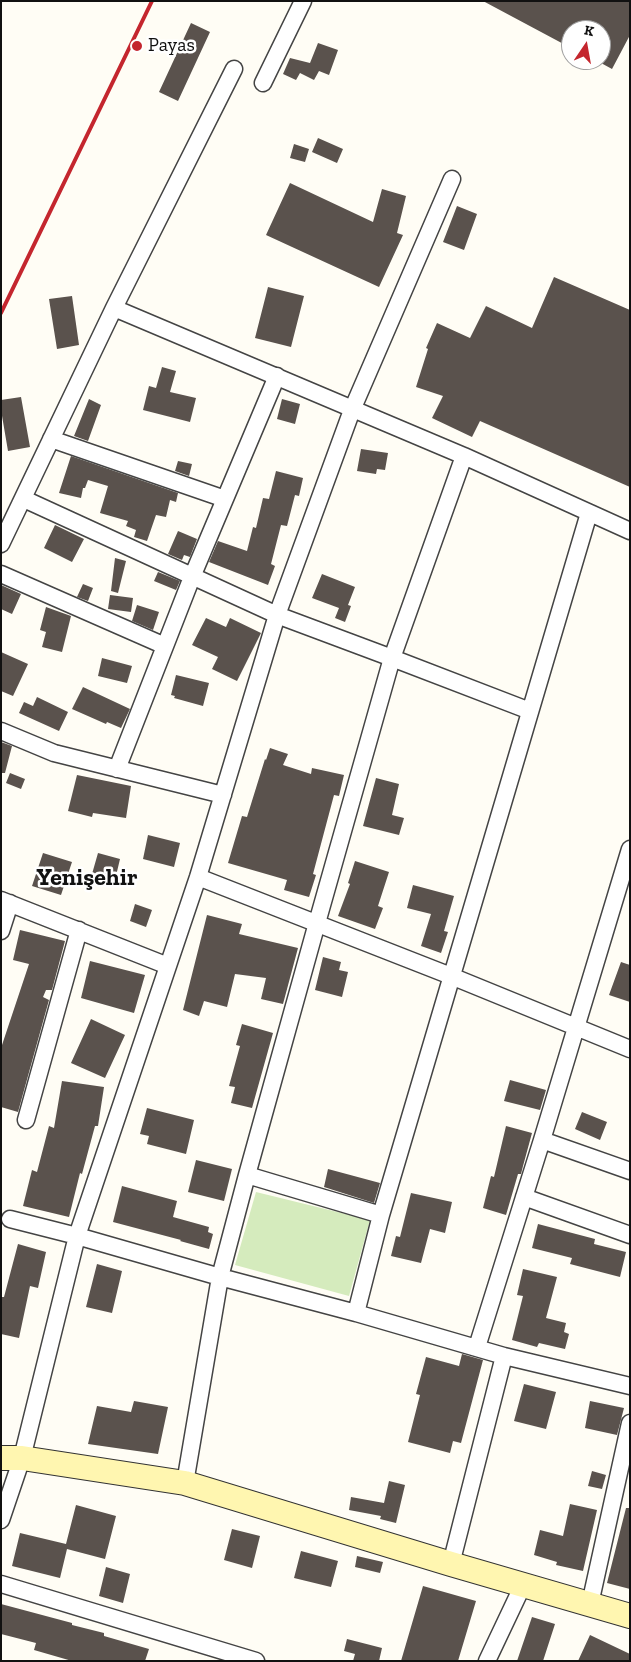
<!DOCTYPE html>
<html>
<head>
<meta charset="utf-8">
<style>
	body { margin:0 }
	#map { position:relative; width:631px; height:1662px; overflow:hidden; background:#fffdf5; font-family:"Zilla Slab",serif }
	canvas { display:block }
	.frame { position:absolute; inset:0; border:2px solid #111; pointer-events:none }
	.north { position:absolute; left:561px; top:20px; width:50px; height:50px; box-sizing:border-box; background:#fff; border:1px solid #a0a0a0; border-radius:50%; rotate:12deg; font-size:14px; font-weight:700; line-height:20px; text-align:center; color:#111 }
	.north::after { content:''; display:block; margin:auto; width:18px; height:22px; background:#c4262e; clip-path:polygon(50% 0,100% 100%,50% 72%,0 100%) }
</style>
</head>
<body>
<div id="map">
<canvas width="631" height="1662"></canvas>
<div class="frame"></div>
<div class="north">K</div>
</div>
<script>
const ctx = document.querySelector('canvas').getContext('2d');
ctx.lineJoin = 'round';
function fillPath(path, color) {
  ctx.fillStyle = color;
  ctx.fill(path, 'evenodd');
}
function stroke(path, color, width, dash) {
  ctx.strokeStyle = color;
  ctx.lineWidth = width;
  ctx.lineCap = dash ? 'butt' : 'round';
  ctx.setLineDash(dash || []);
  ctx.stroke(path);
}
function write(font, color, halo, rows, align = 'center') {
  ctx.font = font + ' "Zilla Slab",serif';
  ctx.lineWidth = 5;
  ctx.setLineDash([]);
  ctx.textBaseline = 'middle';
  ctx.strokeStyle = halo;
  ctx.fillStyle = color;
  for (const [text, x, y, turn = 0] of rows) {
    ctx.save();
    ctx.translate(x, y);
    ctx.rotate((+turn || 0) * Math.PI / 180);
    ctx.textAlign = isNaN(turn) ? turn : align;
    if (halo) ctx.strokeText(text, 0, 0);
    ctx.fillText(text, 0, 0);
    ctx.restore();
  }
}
fillPath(new Path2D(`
	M256,1192L370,1220L349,1296L235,1265Z`), '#d5ebbd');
fillPath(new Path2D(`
	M483,1H630V35L612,69L601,63V30H571V48Z
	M191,23L210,32L178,101L159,92Z
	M318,43L338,50L329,75L319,71L314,80L300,73L296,80L283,74L290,58L310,63Z
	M318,138L343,149L337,163L312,152Z
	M294,144L309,149L305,162L290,158Z
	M290,183L373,222L382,189L406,196L397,233L403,235L379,287L266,235Z
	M457,206L477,214L464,250L443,242Z
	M554,277L630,310V487L480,421L472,437L432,418L443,396L416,387L428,349L426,348L437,323L470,338L486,306L532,328Z
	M268,287L304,296L291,347L255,338Z
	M72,296L79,345L57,349L49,299Z
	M162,367L176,371L170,392L196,398L190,422L143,410L149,386L156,388Z
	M21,397L30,447L8,451L1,410V400Z
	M89,399L101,405L88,441L74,436Z
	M282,399L300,404L295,424L277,419Z
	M361,449L388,453L385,470L377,469L376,474L357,471Z
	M71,456L178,493L176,502L170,500L166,517L156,515L147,541L134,537L136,530L126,526L128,521L100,513L108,486L88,480L85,488H83L81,498L59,493Z
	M178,461L192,464L189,476L175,471Z
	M276,471L303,478L299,496L295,495L287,526L281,525L271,564L275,566L268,585L209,562L218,541L247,551L253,527L256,528L263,498L269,499Z
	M55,525L84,539L72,562L44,548Z
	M178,531L197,539L190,557L184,555L182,560L168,554Z
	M115,558L126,561L118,593L111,591Z
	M158,572L180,581L176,590L154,581Z
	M322,574L355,587L348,605L351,606L345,622L335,618L339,608L312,598Z
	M83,584L93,588L88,601L77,597Z
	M1,585L21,594L12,614L1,609Z
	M110,595L133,598L131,612L108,609Z
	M137,605L159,612L153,630L132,621Z
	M46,607L71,616L62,652L42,647L46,632L40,630Z
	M206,618L226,627L230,618L261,633L237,681L212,669L218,657L192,645Z
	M1,652L28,664L13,696L1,691Z
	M102,658L132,666L127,683L98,676Z
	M176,675L209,683L203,706L174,698L175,696L171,695Z
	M83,687L130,709L121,728L107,722L106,724L72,709Z
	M37,697L68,712L59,731L19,713L24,702L33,706Z
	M1,742L12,746L5,773H1Z
	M270,748L288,754L283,765L311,774L312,768L344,775L339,796L334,795L313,874L316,875L309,897L284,890L287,880L228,863L242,816L247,817L265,759L266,760Z
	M10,773L25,779L21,789L6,783Z
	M77,775L131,786L126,818L93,813L92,817L68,811Z
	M376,778L399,784L392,815L404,818L399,835L363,826Z
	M148,835L180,843L174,867L143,859Z
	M43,853L72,862L61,895L32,886Z
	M98,853L120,859L115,880L92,874Z
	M355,861L389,872L378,906L383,908L375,929L338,916L350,884L348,883Z
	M413,885L454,896L444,931L448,932L441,953L421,946L431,914L407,908Z
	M135,904L152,910L146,927L130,921Z
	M207,915L242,924L239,934L298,948L283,1004L261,999L266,978L235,974L227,1007L204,1001L199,1016L183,1010Z
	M20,930L65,941L52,990H46L43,997L49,1000L18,1112L1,1107V1048L29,964L13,960Z
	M323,957L341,962L339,970L348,972L342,997L315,990Z
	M90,961L145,975L134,1013L81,998Z
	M621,962L630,965V1002L609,995Z
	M91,1019L125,1035L105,1078L71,1063Z
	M242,1024L273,1033L252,1108L231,1103L235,1087L229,1086L240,1046L236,1045Z
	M510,1080L546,1090L540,1110L504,1101Z
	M62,1081L104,1087L98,1126H95L82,1174L80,1173L69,1217L23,1206L32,1170L37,1172L49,1126L54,1128Z
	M147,1108L194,1120L186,1154L147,1144L149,1136L140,1134Z
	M582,1112L607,1122L600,1140L575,1129Z
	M506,1126L532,1133L523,1166L521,1174H518L506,1215L483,1208L491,1176L494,1177Z
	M196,1160L232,1169L224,1201L188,1192Z
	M328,1169L380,1183L374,1203L324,1187Z
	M122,1186L177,1201L173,1217L209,1227L208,1232L213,1234L209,1249L180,1241L181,1240L113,1222Z
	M411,1193L452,1202L445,1233L430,1229L421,1263L391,1256L396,1236L400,1237Z
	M538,1224L595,1239L594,1244L626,1252L620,1277L570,1264L572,1258L532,1248Z
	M18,1244L46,1252L38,1288L30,1286L19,1338L1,1334V1297H4Z
	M97,1264L122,1271L112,1313L86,1307Z
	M523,1269L557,1277L546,1318L566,1323L564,1332L569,1334L565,1349L539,1343L537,1347L512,1340L523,1296L517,1295Z
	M462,1354L483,1360L461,1443L453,1441L450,1453L408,1442L420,1395L416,1394L426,1357L459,1366Z
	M524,1384L556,1392L546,1429L514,1421Z
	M134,1401L168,1407L158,1454L88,1444L97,1406L131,1412Z
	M590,1401L624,1408L617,1435L585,1428Z
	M592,1471L606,1475L602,1489L588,1486Z
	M389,1481L405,1485L396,1523L380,1519L381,1516L349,1510L351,1497L384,1503Z
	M570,1504L597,1510L583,1571L556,1565L557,1562L534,1555L540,1530L563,1536Z
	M76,1505L116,1516L105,1559L67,1549L60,1578L12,1566L20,1533L66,1544Z
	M626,1508H630V1589L607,1583Z
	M232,1529L260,1536L252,1568L224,1560Z
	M301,1551L338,1561L331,1587L294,1578Z
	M357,1556L383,1562L380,1573L355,1567Z
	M106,1567L130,1574L123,1603L99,1596Z
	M423,1586L476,1601L458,1661H401Z
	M1,1604L72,1623V1625L104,1633V1636L149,1649L145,1661H72L34,1650L36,1643L1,1634Z
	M532,1617L555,1624L543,1661H517Z
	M590,1635L630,1654V1661H578Z
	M347,1639L382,1648L379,1661H353L355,1654L344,1651Z`), '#5a524d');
const street = new Path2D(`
	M263,83L303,1
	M114,308L464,456L630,531
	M51,439L225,499L192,577L117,769
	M24,499L277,615L392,658L530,711
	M225,499L277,376
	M1,544L114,308L234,69
	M1,574L165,646
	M1,731L54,753L223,795
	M198,877L451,976L630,1049
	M1,900L168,966
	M1,931L10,903
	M26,1120L79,930
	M542,1140L630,1171
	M247,1175L381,1215
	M524,1197L630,1235
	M10,1219L77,1236L220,1277L356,1313L504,1356L630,1386
	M356,1313L381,1215L589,513
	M477,1347L542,1140L630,849
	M185,1483L220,1277L247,1175L317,923L392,658L464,456
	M1,1520L22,1458L77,1236L198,877L277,615L352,410L452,179
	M451,1564L504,1356
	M1,1584L256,1661
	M590,1604L630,1423
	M487,1661L523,1585`);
const secondary = new Path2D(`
	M1,1458H22L185,1483L451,1564L630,1616`);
stroke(street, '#444', 19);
stroke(secondary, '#333', 26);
stroke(street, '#fff', 16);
stroke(secondary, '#fff6b0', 24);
stroke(new Path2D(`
	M1,313L152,1`), '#c4262e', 4);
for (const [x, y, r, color] of [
	[137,46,6,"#c4262e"]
]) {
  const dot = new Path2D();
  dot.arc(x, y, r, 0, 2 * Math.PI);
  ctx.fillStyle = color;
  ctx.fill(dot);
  stroke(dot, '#fff', 2);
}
write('19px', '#111', '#fff', [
	["Payas",148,46]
], 'left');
write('bold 24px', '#111', '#fff', [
	["Yenişehir",87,878]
]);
</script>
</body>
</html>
